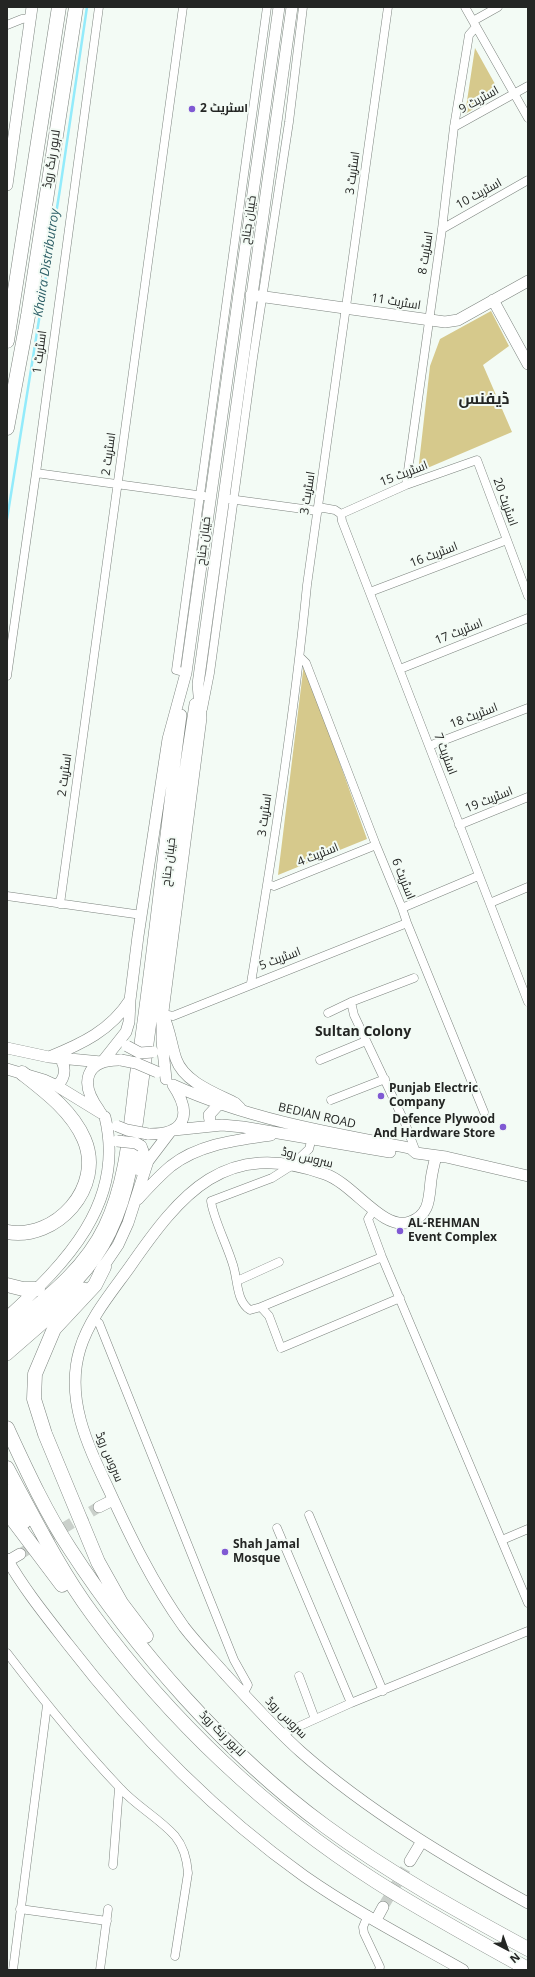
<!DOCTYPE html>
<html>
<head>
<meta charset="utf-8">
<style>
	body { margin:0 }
	#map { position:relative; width:535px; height:1977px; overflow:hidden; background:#f3fbf5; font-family:"Open Sans",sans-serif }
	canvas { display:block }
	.frame { position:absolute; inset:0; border:8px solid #242624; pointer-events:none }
	.north { position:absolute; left:487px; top:1929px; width:40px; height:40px; -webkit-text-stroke:3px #f3fbf5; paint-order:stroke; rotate:139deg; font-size:11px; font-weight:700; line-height:16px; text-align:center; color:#242624 }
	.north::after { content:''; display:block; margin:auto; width:14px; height:18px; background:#242624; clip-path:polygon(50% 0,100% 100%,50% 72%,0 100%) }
</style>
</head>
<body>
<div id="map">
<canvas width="535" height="1977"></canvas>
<div class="frame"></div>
<div class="north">N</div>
</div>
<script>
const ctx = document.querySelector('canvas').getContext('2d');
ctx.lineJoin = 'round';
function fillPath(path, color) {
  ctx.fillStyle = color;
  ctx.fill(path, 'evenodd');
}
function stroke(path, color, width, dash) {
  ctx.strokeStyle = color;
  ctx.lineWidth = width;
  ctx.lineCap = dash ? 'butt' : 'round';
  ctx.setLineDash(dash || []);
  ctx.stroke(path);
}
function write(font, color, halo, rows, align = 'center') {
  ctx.font = font + ' "Open Sans",Cairo,sans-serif';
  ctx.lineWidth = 4;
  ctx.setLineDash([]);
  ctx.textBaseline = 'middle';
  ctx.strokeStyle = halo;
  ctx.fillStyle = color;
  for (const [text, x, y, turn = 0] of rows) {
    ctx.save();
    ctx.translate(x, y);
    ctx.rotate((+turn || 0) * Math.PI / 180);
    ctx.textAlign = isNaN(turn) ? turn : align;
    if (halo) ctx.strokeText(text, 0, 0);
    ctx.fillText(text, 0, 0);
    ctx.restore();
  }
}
fillPath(new Path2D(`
	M475,48L500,93L465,114Z
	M491,311L509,346L483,365L512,432L418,472L430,366L440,339Z
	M304,663L367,839L278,875Z`), '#d6c98c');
stroke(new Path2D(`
	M7,519L60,189L87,7`), '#93ebfb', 2.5);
stroke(new Path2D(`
	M20,1554L99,1507
	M383,1907L410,1861`), '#cad0cb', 11, [11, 5.5]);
const street = new Path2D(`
	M465,7L528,118
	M473,21L498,7
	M7,25L22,19L31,18
	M454,127L528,86
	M442,229L528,180
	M36,473L204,496
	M406,485L442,229L454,127L469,35L476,27
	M229,499L318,511
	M318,507L335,510L341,514
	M341,514L342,521L528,1002
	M341,514L406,485L477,460L528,596
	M370,592L507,540
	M300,657L306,663L376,845L402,908L407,923L484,1112
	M400,669L528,618
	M186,673L176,670L267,7
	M7,676L36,473L99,7
	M203,709L210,673L253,358L289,122L303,7
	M429,746L528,708
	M459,825L528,797
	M268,884L274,886L376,845
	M7,896L142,915
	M490,903L528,887
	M60,904L183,7
	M402,908L478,876
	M414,978L351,1002L354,1015L405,1123L416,1152
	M251,983C273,851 294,718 307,585L388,7
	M328,1013L351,1002
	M163,1014L173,1016L407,923
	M320,1060L366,1041
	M331,1100L385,1079
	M313,1134L309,1149L291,1166L272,1178L211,1201C213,1218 228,1247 233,1265C238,1280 236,1301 250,1310L261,1307L269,1316L281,1348L400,1298
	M374,1210L368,1219L382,1257L528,1603
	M237,1281L279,1262
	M261,1307L382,1257
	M93,1319L99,1323L234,1660L248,1685L243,1694
	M309,1515L383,1691
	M277,1528L351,1703
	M502,1540L528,1529
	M7,1653C43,1700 80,1746 120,1788C136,1806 159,1818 175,1836C184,1847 187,1859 188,1873L175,1956
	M299,1676L315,1719
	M282,1734L351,1703L528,1631
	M113,1865L119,1788
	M20,1909L107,1921
	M368,1915L363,1927L364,1933L380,1967L379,1970
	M13,1970L47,1705
	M100,1970L108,1909`);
const secondary = new Path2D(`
	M7,185L32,7
	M251,295L445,322L458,320L528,281
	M493,300L528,364
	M163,1015C170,1030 171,1044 176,1059C184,1082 215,1093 235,1103L240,1108
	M7,1048L49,1057L101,1062
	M49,1057C82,1044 111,1030 130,1000
	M103,1061L126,1032L129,1022L130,1000L138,936L168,739L186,673L279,7
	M7,1069L44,1080L57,1086L101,1113
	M166,1079L162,1041V1019L201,718L198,684L292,7
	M173,1085C248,1119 330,1133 410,1148L416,1153L446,1157L528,1176
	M57,1086C66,1077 66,1069 61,1059
	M99,1110C79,1083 85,1059 121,1060
	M211,1126L209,1115L219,1104
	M174,1130L222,1125L243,1127L390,1152
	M148,1134C185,1135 193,1115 173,1085
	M436,1156C434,1164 432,1172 431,1180C429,1198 430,1215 410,1222C383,1232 354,1184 325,1174C225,1138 181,1193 129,1268C111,1293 89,1319 80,1349C65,1398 87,1444 108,1488C130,1536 153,1584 184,1627C197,1644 212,1659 226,1675C250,1701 274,1728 301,1752C368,1811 450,1860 528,1903
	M139,1170L143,1151L141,1146
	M138,1199C148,1188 159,1176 171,1166C199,1144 237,1140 271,1135
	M99,1273L118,1245L128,1223L148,1161L170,1132
	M7,1317C65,1264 126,1203 105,1117
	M7,1329C43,1299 83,1270 104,1226C127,1179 129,1122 136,1071C154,952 165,833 181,715
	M7,1343C30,1322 56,1303 78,1280C107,1250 123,1210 131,1170L183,783L195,704
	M7,1355L84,1288
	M99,1507L113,1500
	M7,1559C24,1589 46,1616 67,1643C135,1731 214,1812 304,1876C354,1911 410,1940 463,1970
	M8,1561L20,1554
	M410,1861L422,1841
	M376,1920L383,1907`);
const highway = new Path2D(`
	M7,341L59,7
	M7,428L28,316L76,7
	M7,1232C56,1241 105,1187 84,1139C72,1111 45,1091 22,1073
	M104,1267L95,1285L54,1329L35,1374L34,1399L45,1434L98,1562L121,1603L146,1636
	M7,1285L23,1289H38
	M7,1428C26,1469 45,1511 70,1549C135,1649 228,1755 325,1826C389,1873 458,1911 528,1949
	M7,1468C34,1518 59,1569 93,1615C170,1720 267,1812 377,1882C426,1913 477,1941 528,1969
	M7,1492L24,1522
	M7,1512L62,1585`);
stroke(street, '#7c837e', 9);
stroke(secondary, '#7c837e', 12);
stroke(highway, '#7c837e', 15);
stroke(street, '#fff', 8);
stroke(secondary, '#fff', 11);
stroke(highway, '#fff', 14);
const secondaryBridge = new Path2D(`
	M127,1046L140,1053L153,1052
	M121,1060L136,1063L157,1072
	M117,1126L127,1130L148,1134
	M117,1141L136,1143L141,1146`);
stroke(secondaryBridge, '#7c837e', 12, []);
stroke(secondaryBridge, '#fff', 11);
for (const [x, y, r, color] of [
	[192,109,4,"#7f59d3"],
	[381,1096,4,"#7f59d3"],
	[503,1127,4,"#7f59d3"],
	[400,1231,4,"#7f59d3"],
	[225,1552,4,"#7f59d3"]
]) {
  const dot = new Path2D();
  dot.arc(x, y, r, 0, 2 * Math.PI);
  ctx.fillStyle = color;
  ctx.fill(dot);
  stroke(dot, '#f3fbf5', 1.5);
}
write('12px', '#242624', '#f3fbf5', [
	["اسٹریٹ 9",479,100,-29],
	["لاہور رنگ روڈ",52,159,-81],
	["اسٹریٹ 3",353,173,-82],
	["اسٹریٹ 10",479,194,-29],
	["خیبان جناح",249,220,-82],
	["اسٹریٹ 8",426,253,-81],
	["اسٹریٹ 11",396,302,9],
	["اسٹریٹ 1",40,352,-82],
	["اسٹریٹ 2",109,454,-82],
	["اسٹریٹ 15",404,474,-21],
	["اسٹریٹ 3",308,493,-81],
	["اسٹریٹ 20",505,502,70],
	["خیبان جناح",204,541,-83],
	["اسٹریٹ 16",434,555,-21],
	["اسٹریٹ 17",459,632,-22],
	["اسٹریٹ 18",474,716,-21],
	["اسٹریٹ 7",445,754,69],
	["اسٹریٹ 2",65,775,-82],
	["اسٹریٹ 19",489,800,-22],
	["اسٹریٹ 3",265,815,-82],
	["اسٹریٹ 4",318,855,-22],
	["خیبان جناح",169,862,-83],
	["اسٹریٹ 6",403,879,68],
	["اسٹریٹ 5",280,959,-21],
	["BEDIAN ROAD",317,1116,13],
	["سروس روڈ",307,1158,14],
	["سروس روڈ",109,1457,67],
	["سروس روڈ",286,1718,45],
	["لاہور رنگ روڈ",222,1734,45]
]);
write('bold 12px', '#242624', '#f3fbf5', [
	["اسٹریٹ 2",200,109],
	["Punjab Electric",389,1089],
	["Company",389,1103],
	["Defence Plywood",495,1120,"right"],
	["And Hardware Store",495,1134,"right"],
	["AL-REHMAN",408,1224],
	["Event Complex",408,1238],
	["Shah Jamal",233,1545],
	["Mosque",233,1559]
], 'left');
write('italic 13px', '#2b5e66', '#f3fbf5', [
	["Khaira Distributroy",47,263,-81]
]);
write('bold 14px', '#242624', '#f3fbf5', [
	["Sultan Colony",363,1032]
]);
write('bold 16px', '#242624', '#f3fbf5', [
	["ڈیفنس",484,399]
]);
</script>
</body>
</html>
